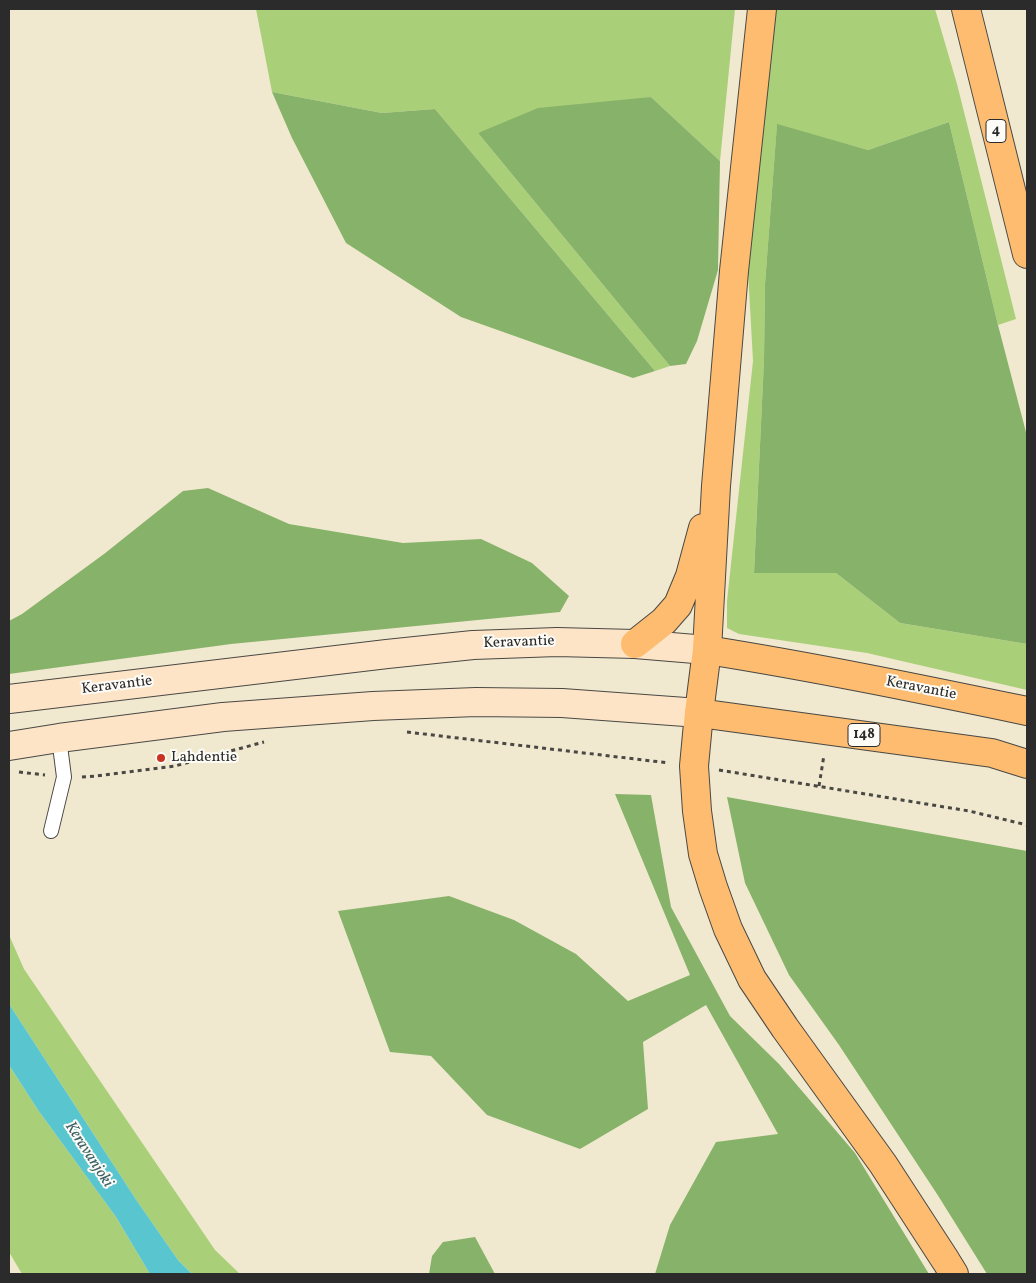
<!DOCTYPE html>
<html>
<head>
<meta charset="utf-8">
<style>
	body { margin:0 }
	#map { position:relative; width:1036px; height:1283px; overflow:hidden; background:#f0e9cf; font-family:Vollkorn,serif }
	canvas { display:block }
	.frame { position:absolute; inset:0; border:10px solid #2b2b2b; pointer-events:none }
</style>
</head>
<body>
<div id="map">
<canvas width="1036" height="1283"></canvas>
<div class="frame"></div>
</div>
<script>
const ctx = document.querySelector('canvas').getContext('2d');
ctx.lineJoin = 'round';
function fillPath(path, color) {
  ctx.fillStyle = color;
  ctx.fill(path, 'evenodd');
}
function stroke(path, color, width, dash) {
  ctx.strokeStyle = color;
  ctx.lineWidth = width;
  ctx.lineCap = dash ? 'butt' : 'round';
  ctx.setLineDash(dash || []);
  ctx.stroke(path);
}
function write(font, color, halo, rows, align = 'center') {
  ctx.font = font + ' Vollkorn,serif';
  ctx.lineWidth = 4;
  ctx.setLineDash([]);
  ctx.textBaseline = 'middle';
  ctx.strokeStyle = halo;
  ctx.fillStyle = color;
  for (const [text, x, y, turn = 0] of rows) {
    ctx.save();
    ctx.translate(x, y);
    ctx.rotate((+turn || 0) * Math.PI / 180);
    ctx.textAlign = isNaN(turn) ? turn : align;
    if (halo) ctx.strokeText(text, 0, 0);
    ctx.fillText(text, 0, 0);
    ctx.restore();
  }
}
fillPath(new Path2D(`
	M256,9H735L720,161L651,97L478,133L670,366L655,371L435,109L382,113L272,92Z
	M775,9H935L957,84L1016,319L998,325L949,122L868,150L777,125L765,284L764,360L754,572L836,573L900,623L1027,644V690L867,653L739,634L727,628V601L753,361L748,271Z
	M9,935L24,969L215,1250L240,1274H192L178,1260L137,1201L9,1004Z
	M9,1065L38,1110L116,1217L150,1274H22L9,1252Z`), '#aacf79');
fillPath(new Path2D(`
	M272,92L382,113L435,109L655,371L633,378L461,317L346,243L292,138Z
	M651,97L720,161L718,270L697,341L686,364L670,366L478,133L538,108Z
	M949,122L998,325L1027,436V644L900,623L836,573H754L764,360L765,284L777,124L868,150Z
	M208,488L289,524L403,543L481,539L532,563L569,596L560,612L231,644L9,674V621L22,614L104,554L183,491Z
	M615,794L651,795L671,907L730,1016L779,1064L855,1153L929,1274H655L670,1225L716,1142L778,1134L706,1005L643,1042L648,1109L580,1149L487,1115L431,1056L390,1052L338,911L449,896L514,920L576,954L628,1001L690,975Z
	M727,797L1027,851V1274H987L937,1194L839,1045L789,975L745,883Z
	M475,1237L495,1274H429L432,1256L443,1242Z`), '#87b269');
fillPath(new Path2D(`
	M9,1004L137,1201L178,1260L192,1274H150L116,1217L38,1110L9,1065Z`), '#59c6cf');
const service = new Path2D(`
	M51,831L64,777L59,738`);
const secondary = new Path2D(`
	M9,699L387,654L473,645L557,642L635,644L707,650
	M9,746L59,738L223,717L373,706L476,702L562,703L699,713`);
const primary = new Path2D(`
	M707,650C814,667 921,689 1027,711
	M699,713L992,753L1027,764`);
const motorway = new Path2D(`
	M762,9L734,271L716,486L707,650L699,713L694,766L697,811L703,854L713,887L728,929L752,979L785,1028L883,1164L946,1261L954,1274
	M966,9L1027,254
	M635,644L664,621L678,605L690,576L703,528`);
stroke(service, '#494844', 16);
stroke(secondary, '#494844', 30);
stroke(primary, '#494844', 30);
stroke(motorway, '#494844', 30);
stroke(new Path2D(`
	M407,732L669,763
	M719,770L969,811L1027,825
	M19,772L45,775
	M82,777L96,776L175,766L264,742
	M819,786L824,755`), '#494844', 3, [4, 4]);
stroke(service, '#fff', 14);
stroke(secondary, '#fee4c6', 28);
stroke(primary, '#fdbc70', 28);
stroke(motorway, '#fdbc70', 28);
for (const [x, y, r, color] of [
	[161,758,5,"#c8321e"]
]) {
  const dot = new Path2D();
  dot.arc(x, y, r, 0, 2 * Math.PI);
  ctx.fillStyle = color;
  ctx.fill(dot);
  stroke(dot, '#fdfcf7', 2);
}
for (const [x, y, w] of [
	[996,131,20],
	[864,735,32]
]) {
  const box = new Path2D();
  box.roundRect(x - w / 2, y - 11.5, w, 23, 4);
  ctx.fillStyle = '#fdfcf7';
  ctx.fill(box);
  stroke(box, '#2b2b2b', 1);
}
write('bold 14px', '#2b2b2b', null, [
	["4",996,131],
	["148",864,735]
]);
write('15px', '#2b2b2b', '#fdfcf7', [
	["Keravantie",519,643,-2],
	["Keravantie",117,686,-7],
	["Keravantie",921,689,11]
]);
write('15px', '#2b2b2b', '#fdfcf7', [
	["Lahdentie",171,758]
], 'left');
write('italic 16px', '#3b6164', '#fdfcf7', [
	["Keravanjoki",88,1155,57]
]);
</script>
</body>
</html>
